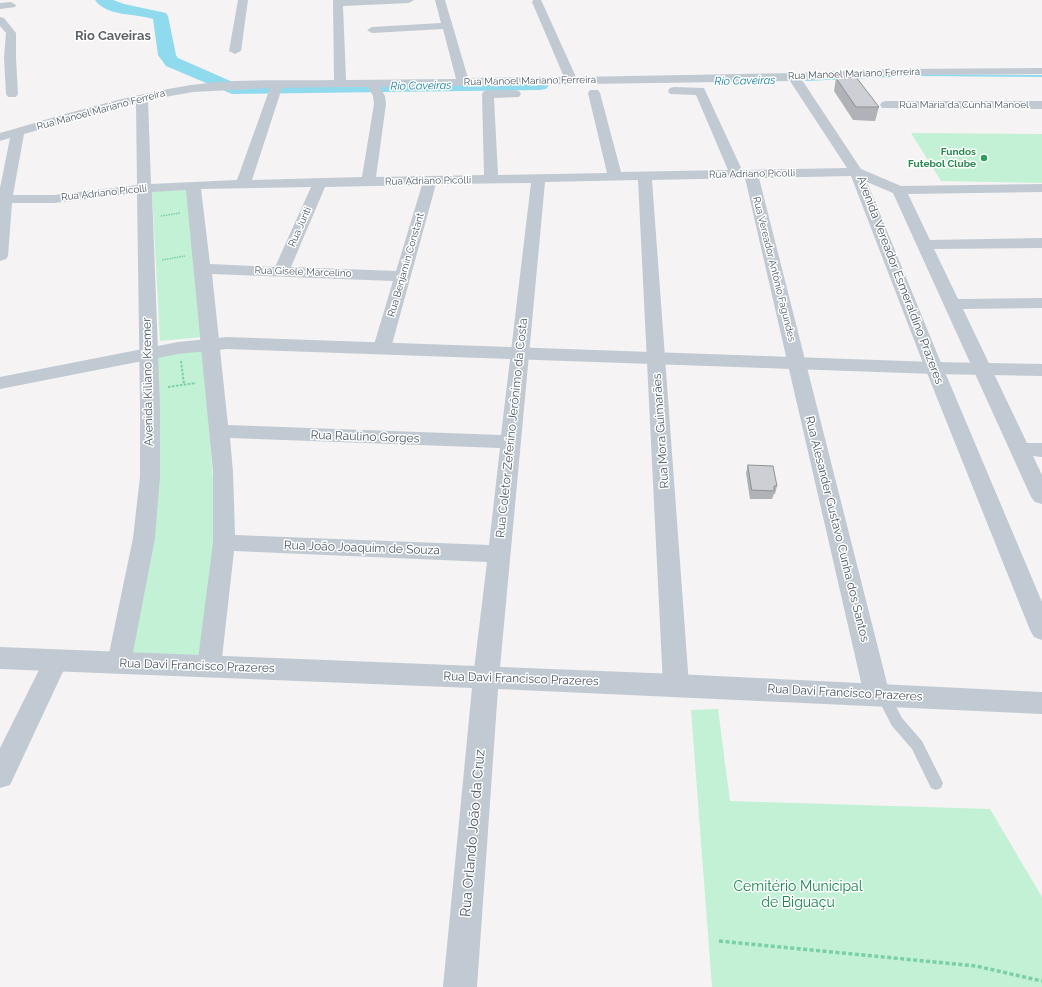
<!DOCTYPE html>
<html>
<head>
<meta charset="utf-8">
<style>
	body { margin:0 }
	canvas { display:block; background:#f5f3f3 }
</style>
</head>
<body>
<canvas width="1042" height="987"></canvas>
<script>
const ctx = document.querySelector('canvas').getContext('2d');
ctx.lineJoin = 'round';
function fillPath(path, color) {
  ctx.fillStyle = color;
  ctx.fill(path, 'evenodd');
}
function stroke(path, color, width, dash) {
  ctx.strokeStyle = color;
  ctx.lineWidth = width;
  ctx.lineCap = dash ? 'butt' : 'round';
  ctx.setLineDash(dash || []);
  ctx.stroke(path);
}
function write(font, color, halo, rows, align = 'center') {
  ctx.font = font + ' Raleway,sans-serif';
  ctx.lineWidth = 3;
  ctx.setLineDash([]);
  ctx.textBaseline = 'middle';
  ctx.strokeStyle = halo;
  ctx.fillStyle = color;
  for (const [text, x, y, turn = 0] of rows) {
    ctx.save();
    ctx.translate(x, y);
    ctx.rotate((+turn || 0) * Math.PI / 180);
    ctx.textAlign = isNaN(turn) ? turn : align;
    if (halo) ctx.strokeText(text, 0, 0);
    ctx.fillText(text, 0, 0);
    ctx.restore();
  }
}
fillPath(new Path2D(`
	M911,133L1042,134V183L941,181Z
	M187,189L203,337L160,341L152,190Z
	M203,349L214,493L215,525L212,561L200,659L129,658L155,358Z
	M718,709L730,801L990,809L1042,897V987H712L691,710Z`), '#c3f1d5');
fillPath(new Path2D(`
	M914,74L1042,75V77L914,76L806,81L804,80L806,79Z`), '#90daee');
fillPath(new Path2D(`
	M95,0H113L124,4L166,13L168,16L176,55L178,58L235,83L540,80L546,81L549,85L546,89L540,90L232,94L166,66L158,55L153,19C135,13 107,17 95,0Z`), '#90daee');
stroke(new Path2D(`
	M161,216L180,213
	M162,260L185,256`), '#7ad0a6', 1.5, [1.5, 1]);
stroke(new Path2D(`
	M181,361L184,384
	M168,387L196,383`), '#7ad0a6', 2, [2.5, 1.5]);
stroke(new Path2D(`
	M719,941L976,966L1042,981`), '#7ad0a6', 3.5, [4, 2.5]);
fillPath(new Path2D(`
	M883,689L888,691L902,718L922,741L943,783L941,788L936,790L931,788L912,749L892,726L876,695L878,691Z`), '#c1cad2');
fillPath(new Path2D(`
	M238,0H248L241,51L235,54L229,51Z
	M333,0H414L409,3L343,6L346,80L456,79L443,29L372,33L367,30L372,27L441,23L435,0H445L468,78L564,77L532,2L533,0H541L542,2L576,77L794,73L900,69L1042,68V74L900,75L802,80L861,169L901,186L1042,184V192L908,194L930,240L1042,238V248L934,249L958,299L1042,298V308L963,309L1027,443H1042V457L1033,456L1042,475V504L1035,502L1031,497L893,193L867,182L939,358L1042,602V640L1034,637L1030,630L921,358L851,176L759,178L890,695L886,703L877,706L868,703L864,695L745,178L652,180L689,685L685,692L676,696L667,692L663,685L638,180L545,182L499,678L495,685L486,688L477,685L473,678L487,562L234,551L221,667L218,674L209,677L200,674L197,667L213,543V472L186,190L152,192L160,406V477L155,538L131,663L128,670L119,673L110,670L107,663L133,538L140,477V406L137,193L54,203H12L8,256L6,259L0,261V188L10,138L0,141V133C63,115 126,95 191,85C238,78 287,81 334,80ZM790,81L847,168L742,170L704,88L674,87L670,88L668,91L670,94L696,95L728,170L621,172L600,93L598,90H590L588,93L607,173L498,175L494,98L519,97L521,94L519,91L515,90H488L484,91L482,94L484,175L376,177L386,104L385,96L380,87ZM342,87H368L373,96L374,104L362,177L252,180L282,88ZM270,88L237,180L151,184L148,100L193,92ZM136,103L137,185L54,195H13L24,134ZM531,183L501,435L228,425L212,274L393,281L373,348L376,352L382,353L388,352L391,348L436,184ZM422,185L396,271L291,267L325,187ZM311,187L275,267L210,264L201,189ZM230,438L500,448L489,545L235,535L233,472Z
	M11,2L16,5L15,7L0,9V3Z
	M0,17L4,18L16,33V58L18,94L16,97H8L6,94L4,58L6,33L0,26Z
	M886,101H1042V109L882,108L880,105L882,102Z
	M56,651L65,654L68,661L10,785L0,788V748L47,654Z`), '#c1cad2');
fillPath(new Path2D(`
	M227,337L934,362L1042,364V376L934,374L227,349L178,354L0,389V377L178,342Z
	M0,647L676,674L1042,692V714L498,689L477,987H443L472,688L0,669Z`), '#c1cad2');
fillPath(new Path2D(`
	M836,78L879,107L875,121L853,120L834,91Z
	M748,465L777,486L775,494H774L772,499H750L746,473Z`), '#b0b2b7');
const building = new Path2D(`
	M856,77L879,107H856L836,78Z
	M748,465L773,466L777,486H774V491L752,490Z`);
fillPath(building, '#cdcfd5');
stroke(building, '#909195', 1);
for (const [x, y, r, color] of [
	[984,158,4,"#2e9e5b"]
]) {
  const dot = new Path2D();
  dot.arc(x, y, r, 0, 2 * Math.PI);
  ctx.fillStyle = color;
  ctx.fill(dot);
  stroke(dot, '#fff', 1.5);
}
write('10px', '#4a5661', '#fff', [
	["Rua Manoel Mariano Ferreira",854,74,-2],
	["Rua Manoel Mariano Ferreira",530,81,-1],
	["Rua Maria da Cunha Manoel",964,105],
	["Rua Manoel Mariano Ferreira",101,110,-15],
	["Rua Adriano Picolli",752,174,-1],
	["Rua Adriano Picolli",428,181,-1],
	["Rua Adriano Picolli",104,193,-6],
	["Rua Juriti",300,227,-66],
	["Rua Benjamin Constant",406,265,-74],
	["Rua Vereador Antônio Fagundes",774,269,76],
	["Rua Gisele Marcelino",303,272,2]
]);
write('bold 10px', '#27864d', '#fff', [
	["Fundos",976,152],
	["Futebol Clube",976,164]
], 'right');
write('italic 11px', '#0c7c9b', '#fff', [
	["Rio Caveiras",745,81,-1],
	["Rio Caveiras",421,86,-1]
]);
write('12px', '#4a5661', '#fff', [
	["Avenida Vereador Esmeraldino Prazeres",900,280,69],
	["Avenida Kiliano Kremer",148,382,-91],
	["Rua Coletor Zeferino Jerônimo da Costa",512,428,-84],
	["Rua Mora Guimarães",661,431,-94],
	["Rua Raulino Gorges",365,437,2],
	["Rua Alesander Gustavo Cunha dos Santos",837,529,76],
	["Rua João Joaquim de Souza",362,548,2],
	["Rua Davi Francisco Prazeres",197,666,2],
	["Rua Davi Francisco Prazeres",521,679,2],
	["Rua Davi Francisco Prazeres",845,693,3]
]);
write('bold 13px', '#5f6368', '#fff', [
	["Rio Caveiras",113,36]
]);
write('14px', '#4a5661', '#fff', [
	["Rua Orlando João da Cruz",473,833,-85]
]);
write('14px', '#17864f', '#fff', [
	["Cemitério Municipal",798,887],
	["de Biguaçu",798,903]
]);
</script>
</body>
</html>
